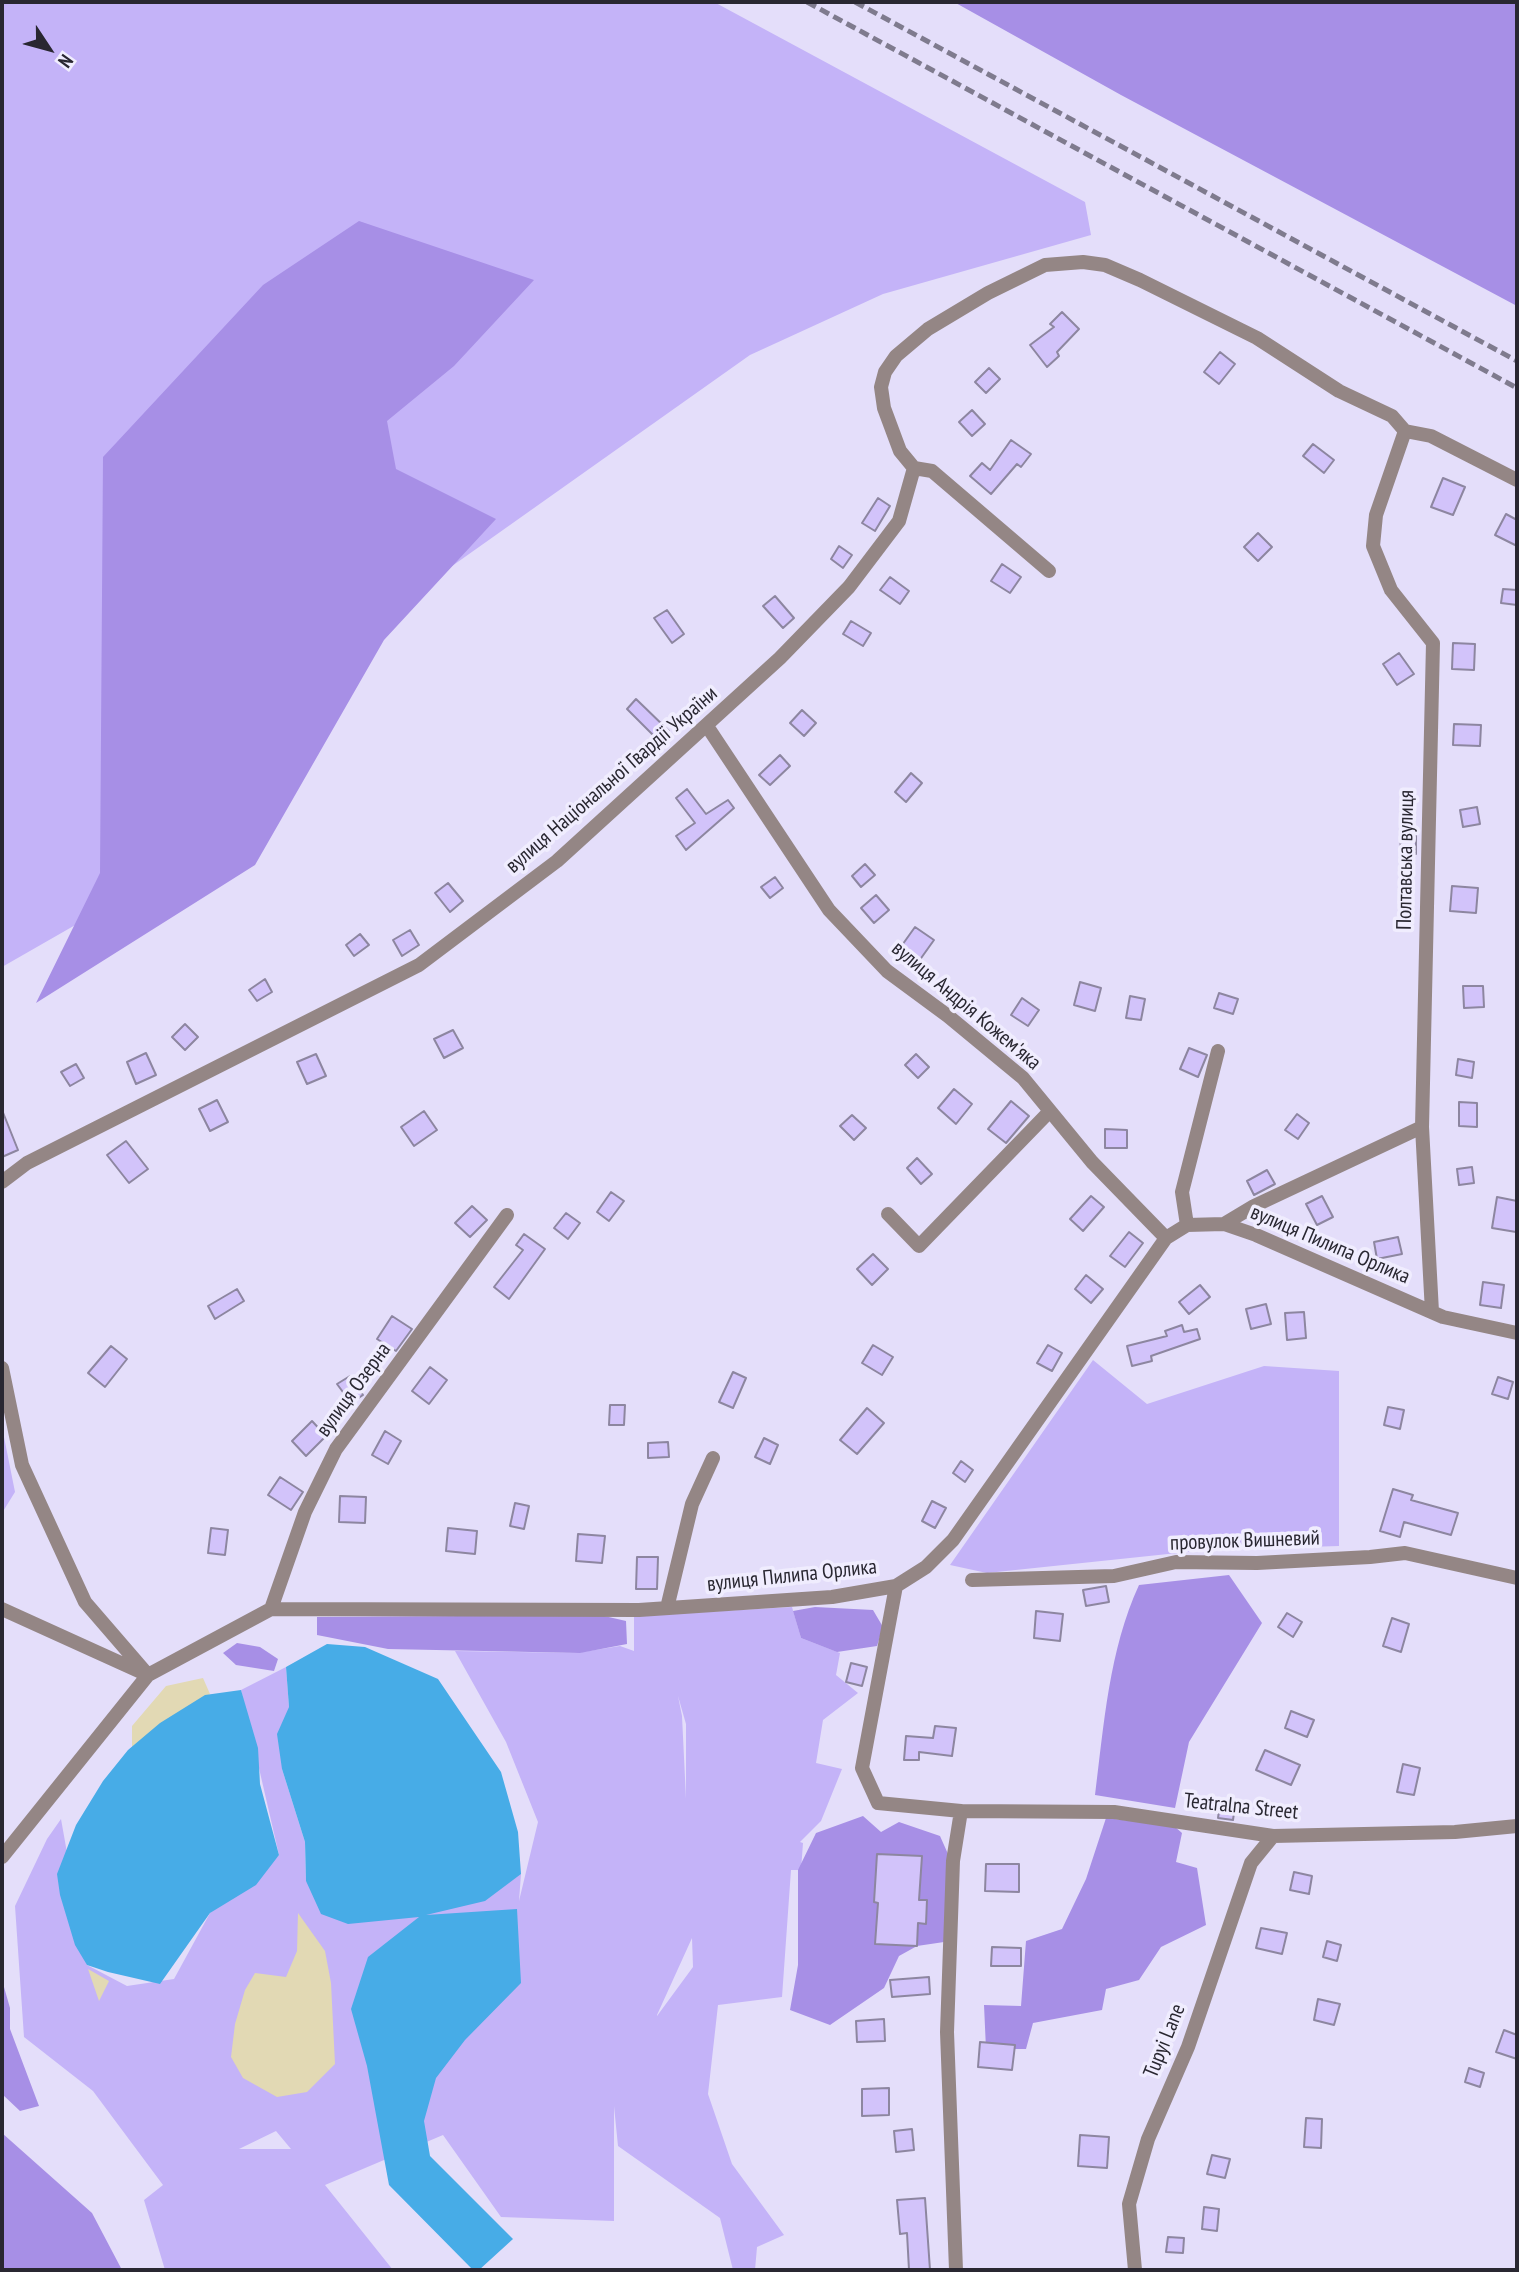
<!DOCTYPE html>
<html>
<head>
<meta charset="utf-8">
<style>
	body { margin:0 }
	#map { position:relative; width:1519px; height:2272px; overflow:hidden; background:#e4defa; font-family:"PT Sans Narrow",sans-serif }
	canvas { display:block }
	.frame { position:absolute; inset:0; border:4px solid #292731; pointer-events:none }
	.north { position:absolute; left:14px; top:14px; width:70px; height:70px; -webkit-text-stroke:5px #f0edfe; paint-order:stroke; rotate:126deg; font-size:19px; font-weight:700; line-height:28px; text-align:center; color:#292731 }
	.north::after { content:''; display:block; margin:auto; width:24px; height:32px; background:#292731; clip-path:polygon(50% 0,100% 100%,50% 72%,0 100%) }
</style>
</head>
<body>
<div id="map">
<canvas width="1519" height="2272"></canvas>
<div class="frame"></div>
<div class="north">N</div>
</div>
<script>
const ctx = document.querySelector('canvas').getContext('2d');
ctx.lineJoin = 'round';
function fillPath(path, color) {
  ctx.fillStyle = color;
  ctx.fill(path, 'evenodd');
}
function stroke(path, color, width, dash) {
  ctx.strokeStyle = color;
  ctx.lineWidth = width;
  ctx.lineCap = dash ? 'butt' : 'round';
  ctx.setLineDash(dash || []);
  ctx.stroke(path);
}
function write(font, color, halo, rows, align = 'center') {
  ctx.font = font + ' "PT Sans Narrow",sans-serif';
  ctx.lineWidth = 7;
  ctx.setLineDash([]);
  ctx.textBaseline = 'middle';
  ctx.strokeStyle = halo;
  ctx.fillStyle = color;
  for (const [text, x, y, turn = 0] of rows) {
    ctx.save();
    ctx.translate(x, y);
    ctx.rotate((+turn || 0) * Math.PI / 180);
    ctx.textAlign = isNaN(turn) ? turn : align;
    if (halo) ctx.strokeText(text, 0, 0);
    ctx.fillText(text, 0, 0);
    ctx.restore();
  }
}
fillPath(new Path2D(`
	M2,2H714L1085,202L1091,235L883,294L750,355L438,576L201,853L2,967Z
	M1093,1360L1147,1404L1264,1366L1339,1371V1546L1206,1550L987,1573L950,1565Z
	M2,1427L15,1492L2,1513Z
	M792,1607L801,1638L840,1653L836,1675L858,1693L823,1720L816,1763L842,1769L821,1821L800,1842L803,1843L801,1870H791L782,1997L718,2005L708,2094L732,2164L784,2235L757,2247L755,2270H733L720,2218L618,2146L614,2106V2221L501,2217L443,2135L325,2185L393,2270H165L144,2200L163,2185L93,2091L24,2037L15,1906L47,1839L61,1819L87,1965L127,1986L174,1979L210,1913L279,1855L241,1690L286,1667L289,1707L282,1769L305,1842L306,1881L375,1921L521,1874L519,1901L538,1822L506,1742L455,1651L576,1653L620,1646L634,1651V1616ZM678,1696L686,1724V1799L682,1716ZM692,1938L693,1967L657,2016V2015ZM276,2131L291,2149H239Z`), '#c4b3f8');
fillPath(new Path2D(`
	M954,2H1517V306L1121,95Z
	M359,221L534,280L454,366L387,421L396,469L496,519L384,640L255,865L36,1003L100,873L103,457L263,285Z
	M1229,1575L1262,1623L1189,1742L1175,1808L1095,1795C1104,1724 1109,1650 1139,1585Z
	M815,1607L873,1610L883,1627L877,1646L837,1652L801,1638L793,1611Z
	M600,1615L626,1621L627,1644L580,1653L388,1649L317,1635V1617Z
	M237,1643L260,1647L278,1659L274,1671L236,1665L223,1653Z
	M863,1816L881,1832L899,1822L940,1836L948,1854L944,1942L917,1946L899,1956L884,1988L830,2025L790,2010L798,1965V1870L816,1833Z
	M1106,1818L1174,1826L1182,1833L1176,1862L1197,1868L1206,1925L1161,1947L1139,1980L1106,1989L1102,2010L1033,2023L1026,2049H986L984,2005L1021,2006L1026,1941L1062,1929L1086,1879Z
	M2,1980L10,2008V2029L39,2106L20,2111L2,2094Z
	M2,2133L92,2213L122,2270H2Z`), '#a78fe6');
fillPath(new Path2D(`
	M203,1678L210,1694L174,1715L132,1756V1726L166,1686Z
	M298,1913L325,1951L331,1983L335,2064L307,2092L277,2097L243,2078L231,2057L235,2024L245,1990L255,1973L286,1977L297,1951Z
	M88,1969L109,1981L99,2001Z`), '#e2d9b4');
fillPath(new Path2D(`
	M327,1644L365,1647L438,1679L501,1772L518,1832L521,1874L485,1901L426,1915L517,1909L521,1983L465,2040L436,2078L424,2121L430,2156L513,2239L479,2270H473L389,2185L367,2066L351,2009L368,1957L419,1917L348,1924L321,1914L306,1881L305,1842L282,1769L277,1734L289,1707L286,1667Z
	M241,1690L258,1748L260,1784L279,1855L256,1885L210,1913L160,1984L108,1972L87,1965L75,1945L60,1895L57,1874L76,1825L103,1781L128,1750L160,1723L205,1695Z`), '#47ace7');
const building = new Path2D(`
	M1062,312L1079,329L1057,352L1059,356L1047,367L1030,345L1054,327L1050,324Z
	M1220,352L1235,364L1219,384L1204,372Z
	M989,368L1000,379L986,393L975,382Z
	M972,410L985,424L972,436L959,422Z
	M1011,440L1031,454L1021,467L1017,464L991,494L970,476L982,463L990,470Z
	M1313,444L1334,460L1324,473L1303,456Z
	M1443,478L1465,487L1453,515L1431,507Z
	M878,498L890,506L875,531L862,523Z
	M1506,514L1517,520V546L1495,535Z
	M1258,533L1272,547L1258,561L1244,547Z
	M839,546L852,555L843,568L831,559Z
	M1002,564L1021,577L1010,593L991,581Z
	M890,577L909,591L900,604L880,590Z
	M1503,589L1517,590V605L1501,603Z
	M775,596L794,618L783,628L763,606Z
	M667,610L684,634L672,643L654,618Z
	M851,621L871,633L863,646L843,634Z
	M1453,643L1475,644L1474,670L1452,669Z
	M1399,653L1414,674L1397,685L1383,664Z
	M636,699L669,731L659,741L627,709Z
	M802,710L816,723L804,736L790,723Z
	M1454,724L1481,725L1480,746L1453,745Z
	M780,755L790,766L770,785L759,775Z
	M911,773L922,783L906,802L895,792Z
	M687,789L706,814L728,800L734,808L686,850L676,836L695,823L676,798Z
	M1477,807L1480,824L1463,827L1460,810Z
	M1416,832V854H1401L1400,833Z
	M865,864L875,875L861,887L852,876Z
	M775,877L783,888L770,898L761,887Z
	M448,883L463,901L450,912L435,893Z
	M1452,886L1478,888L1476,913L1450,911Z
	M876,895L889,910L874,923L861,908Z
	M915,927L934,940L914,968L895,955Z
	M410,930L419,945L402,956L393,940Z
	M360,934L369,945L354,956L346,945Z
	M265,979L272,992L257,1001L249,990Z
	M1080,982L1101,988L1095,1011L1074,1005Z
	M1463,986H1483L1484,1007L1464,1008Z
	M1219,993L1238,999L1233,1014L1214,1008Z
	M1130,996L1145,999L1141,1020L1126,1018Z
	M1022,998L1039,1010L1028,1026L1011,1015Z
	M185,1024L198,1037L185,1050L172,1037Z
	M453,1030L463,1048L444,1058L434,1039Z
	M1189,1048L1207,1055L1198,1077L1180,1069Z
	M146,1053L156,1075L136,1084L127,1062Z
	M316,1054L326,1076L307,1084L297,1062Z
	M916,1054L929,1067L918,1078L905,1065Z
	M1458,1059L1474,1062L1472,1078L1456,1075Z
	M76,1064L84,1078L70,1086L61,1072Z
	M954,1089L972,1104L956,1124L938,1108Z
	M217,1100L228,1122L210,1131L199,1109Z
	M1011,1101L1029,1116L1006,1143L988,1129Z
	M1459,1102L1477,1103V1127L1459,1126Z
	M2,1110L18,1150L2,1157Z
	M424,1111L437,1130L414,1146L401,1127Z
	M1297,1114L1309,1123L1298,1139L1285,1130Z
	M852,1115L866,1128L854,1140L840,1126Z
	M1105,1129L1127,1130V1148H1105Z
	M126,1141L148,1169L129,1183L107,1155Z
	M917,1158L932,1174L921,1184L907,1168Z
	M1472,1167L1474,1183L1459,1185L1457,1169Z
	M1267,1170L1275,1184L1254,1195L1247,1181Z
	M611,1192L624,1201L609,1221L597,1212Z
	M1091,1196L1104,1207L1083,1231L1070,1219Z
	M1322,1196L1333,1217L1317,1225L1306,1204Z
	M1497,1197L1517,1201L1516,1232L1492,1228Z
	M472,1206L487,1220L470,1237L455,1223Z
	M566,1213L580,1223L568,1239L554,1228Z
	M1129,1232L1143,1243L1125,1267L1110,1256Z
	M524,1234L545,1249L509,1299L494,1287L523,1250L516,1245Z
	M1398,1237L1402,1254L1377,1259L1374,1242Z
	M873,1254L888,1269L872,1285L857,1269Z
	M1086,1275L1103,1289L1091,1303L1075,1289Z
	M1483,1282L1504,1285L1501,1308L1480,1305Z
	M1200,1285L1210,1297L1189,1314L1179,1302Z
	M237,1289L244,1301L215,1319L208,1306Z
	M1266,1304L1271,1324L1251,1329L1246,1309Z
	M1304,1312L1306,1338L1287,1340L1285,1313Z
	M392,1316L412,1329L396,1351L377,1339Z
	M1182,1325L1184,1332L1197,1329L1200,1339L1151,1356L1152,1361L1132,1366L1127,1346L1167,1336L1165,1331Z
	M873,1345L893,1357L882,1375L862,1363Z
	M1048,1345L1062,1353L1052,1371L1037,1363Z
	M111,1346L127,1359L105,1387L88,1373Z
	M430,1367L447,1380L429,1404L412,1391Z
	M733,1372L746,1378L733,1408L719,1402Z
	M350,1376L363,1395L351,1403L337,1384Z
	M1498,1377L1513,1382L1508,1399L1492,1394Z
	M610,1405H625L624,1425H609Z
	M1388,1407L1404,1410L1400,1429L1384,1425Z
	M867,1408L884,1423L857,1454L840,1440Z
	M312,1421L326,1436L306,1456L292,1441Z
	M385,1431L401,1441L388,1464L372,1455Z
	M764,1438L778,1445L770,1464L755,1457Z
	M668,1442L669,1457L648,1458V1443Z
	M961,1461L973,1470L965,1482L953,1473Z
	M280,1477L303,1492L291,1510L268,1495Z
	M1393,1489L1413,1495L1411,1500L1458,1513L1451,1535L1404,1522L1400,1537L1380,1531Z
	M340,1496L366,1497L365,1523L339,1522Z
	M932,1501L946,1508L935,1528L922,1521Z
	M515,1503L529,1506L524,1529L510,1526Z
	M211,1528L228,1530L225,1555L208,1553Z
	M448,1528L477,1531L475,1554L446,1551Z
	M578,1534L605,1536L602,1563L576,1561Z
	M637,1557H658L657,1589H636Z
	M1106,1586L1109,1602L1086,1606L1083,1590Z
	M1036,1611L1063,1614L1060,1641L1034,1638Z
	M1287,1613L1302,1622L1293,1637L1278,1627Z
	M1392,1618L1409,1624L1401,1652L1383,1646Z
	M851,1663L867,1667L862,1686L846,1682Z
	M1291,1711L1314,1720L1307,1737L1285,1728Z
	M935,1726L956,1728L952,1756L919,1752V1760H904L906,1736L933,1738Z
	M1265,1750L1300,1765L1291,1785L1256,1770Z
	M1403,1764L1420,1768L1414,1795L1397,1792Z
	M1220,1804L1235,1806L1233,1820L1218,1818Z
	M877,1854L922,1856L919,1900H927L926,1924L918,1923L917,1946L875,1944L878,1903L874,1902Z
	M986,1864H1019V1892L985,1891Z
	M1294,1872L1312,1876L1309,1894L1290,1890Z
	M1261,1928L1287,1933L1282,1954L1256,1948Z
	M1327,1941L1341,1945L1337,1961L1323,1957Z
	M992,1947L1021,1948V1966H991Z
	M929,1977L930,1994L892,1997L890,1980Z
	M1318,1999L1340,2004L1334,2025L1314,2020Z
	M884,2019L885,2041L857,2042L856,2021Z
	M1504,2030L1517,2035V2059L1496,2052Z
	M980,2042L1015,2045L1012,2070L978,2067Z
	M1469,2068L1484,2073L1480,2087L1465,2082Z
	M889,2088V2115L862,2116V2089Z
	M1306,2118L1322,2119L1321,2148L1304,2147Z
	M912,2129L914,2150L896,2152L894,2131Z
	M1080,2135L1109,2137L1107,2168L1078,2166Z
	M1212,2155L1230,2159L1225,2178L1207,2174Z
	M925,2198L930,2270H909L907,2233L900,2234L897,2200Z
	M1204,2207L1219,2209L1217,2231L1202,2229Z
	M1168,2237L1184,2238L1183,2253L1166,2252Z`);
fillPath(building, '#d2c3fa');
stroke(building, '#8d86a0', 2);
stroke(new Path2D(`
	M1405,431L1376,515L1373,546L1391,590L1433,643L1422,1127L1432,1312
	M1049,571L932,471L914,468L900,451L884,408L881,387L885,372L896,356L928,329L988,293L1045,265L1083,262L1105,265L1140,280L1257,338L1339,391L1392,416L1405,431L1431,436L1517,480
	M707,726L829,910L887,971L948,1016L1023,1078L1092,1162L1166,1238
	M2,1182L27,1163L419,965L557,861L780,658L849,587L899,521L914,468
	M888,1214L919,1246L1050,1111
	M1224,1224L1254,1206L1422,1127
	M1187,1225L1182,1192L1218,1051
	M2,1368L22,1465L85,1602L148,1675
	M972,1580L1114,1576L1176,1562L1257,1563L1370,1557L1405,1553L1517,1578
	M896,1586L862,1768L878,1803L961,1811L1114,1812L1273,1836L1455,1832L1517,1826
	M667,1608L692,1504L713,1458
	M2,1609L143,1673
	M271,1609L305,1512L336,1449L507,1215
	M2,1857L148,1675L271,1609L639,1610L832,1597L896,1586L926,1567L953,1540L1166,1238L1187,1225L1224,1224L1256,1235L1443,1317L1517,1333
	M956,2270L947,2032L953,1861L961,1811
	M1135,2270L1129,2204L1148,2139L1188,2047L1251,1863L1273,1836`), '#948685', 14);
stroke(new Path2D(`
	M807,2L1517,388
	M855,2L1517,361`), '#7f7b8e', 5, [10, 5]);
write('21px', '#292731', '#f0edfe', [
	["вулиця Національної Гвардії України",612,780,-41],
	["Полтавська вулиця",1406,860,-89],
	["вулиця Андрія Кожем'яка",966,1006,40],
	["вулиця Пилипа Орлика",1330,1245,23],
	["вулиця Озерна",354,1390,-54],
	["провулок Вишневий",1245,1541,-2],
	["вулиця Пилипа Орлика",792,1576,-6],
	["Teatralna Street",1241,1807,6],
	["Tupyi Lane",1165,2041,-68]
]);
</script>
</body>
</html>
